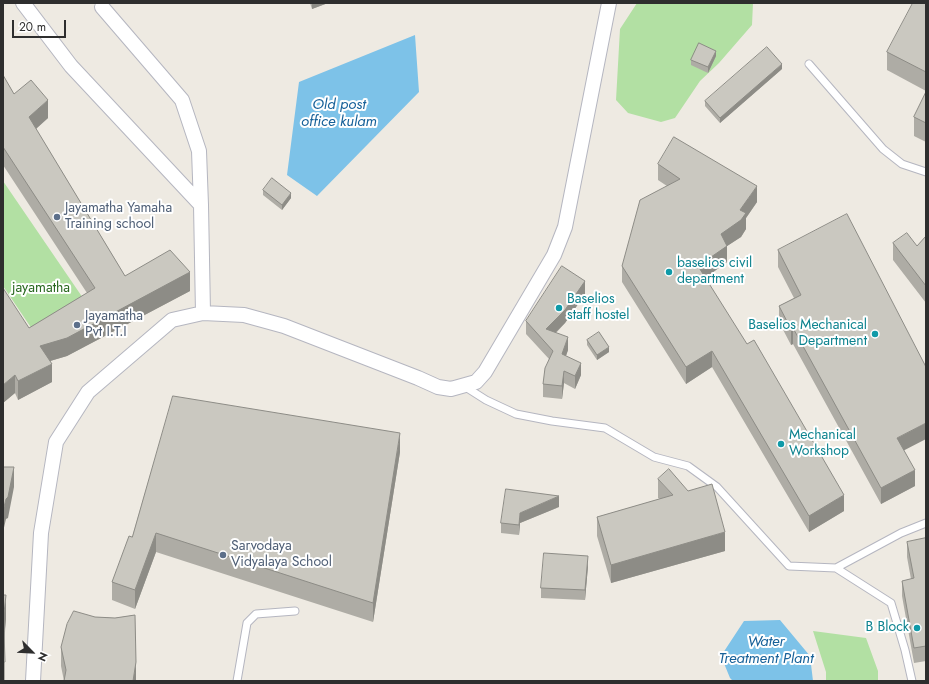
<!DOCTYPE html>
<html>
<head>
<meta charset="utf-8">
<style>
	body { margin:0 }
	#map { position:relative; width:929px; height:684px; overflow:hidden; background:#eeeae2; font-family:Jost,sans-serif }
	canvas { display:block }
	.frame { position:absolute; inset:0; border:4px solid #2e2e2e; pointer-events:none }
	.north { position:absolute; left:12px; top:632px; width:40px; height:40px; -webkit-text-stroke:3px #fff; paint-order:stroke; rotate:114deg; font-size:11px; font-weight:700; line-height:16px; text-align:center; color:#2e2e2e }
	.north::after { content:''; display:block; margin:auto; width:14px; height:18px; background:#2e2e2e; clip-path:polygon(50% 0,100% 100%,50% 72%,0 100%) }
	.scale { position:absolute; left:12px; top:20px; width:54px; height:18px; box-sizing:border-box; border:2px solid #2e2e2e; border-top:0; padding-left:5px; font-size:12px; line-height:14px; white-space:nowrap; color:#2e2e2e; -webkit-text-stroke:3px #fff; paint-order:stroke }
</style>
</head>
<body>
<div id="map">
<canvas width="929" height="684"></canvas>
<div class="frame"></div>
<div class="north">N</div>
<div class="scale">20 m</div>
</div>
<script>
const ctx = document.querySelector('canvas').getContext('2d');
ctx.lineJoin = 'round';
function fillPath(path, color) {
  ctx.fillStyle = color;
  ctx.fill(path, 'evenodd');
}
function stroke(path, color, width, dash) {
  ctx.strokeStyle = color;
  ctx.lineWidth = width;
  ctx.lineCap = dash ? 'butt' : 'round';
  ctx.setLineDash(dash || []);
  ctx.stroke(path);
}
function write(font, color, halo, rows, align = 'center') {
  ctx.font = font + ' Jost,sans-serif';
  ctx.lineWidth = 4;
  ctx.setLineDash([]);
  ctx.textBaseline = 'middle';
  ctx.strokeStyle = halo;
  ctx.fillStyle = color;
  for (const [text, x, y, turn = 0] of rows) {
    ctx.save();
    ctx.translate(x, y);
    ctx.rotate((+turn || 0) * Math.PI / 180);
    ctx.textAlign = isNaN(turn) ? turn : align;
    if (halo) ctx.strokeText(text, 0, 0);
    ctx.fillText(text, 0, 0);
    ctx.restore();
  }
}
fillPath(new Path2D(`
	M637,3H753L752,25L719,63L700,81L675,118L661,122L628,113L616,100L620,29Z
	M3,181L85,301L34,332L3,286Z
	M813,631L866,638L878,671V681H826V672Z`), '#b2e0a3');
fillPath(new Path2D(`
	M415,35L419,92L317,196L287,175L299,82Z
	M780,620L810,656L813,681H733L730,678L721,656L744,621Z`), '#7dc2e8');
const lane = new Path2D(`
	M809,64L883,149L902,164L926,172
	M464,386L486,400L516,414L552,421L605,428L654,457L688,466L717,487L789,566L836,568L901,533L926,523
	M836,568L891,603L905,650L912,681
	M237,681L247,623L256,614L295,611`);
const street = new Path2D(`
	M23,3L71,66L201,205L203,313
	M102,7L182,100L199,151L201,205
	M33,681L41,533L56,442L88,392L172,320L203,313L244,315L284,326L418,378L438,387L451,389L476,382L485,372L554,255L565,227L609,3`);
stroke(lane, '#b5b6c0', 9);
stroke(street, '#b5b6c0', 16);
stroke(lane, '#fff', 7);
stroke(street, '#fff', 14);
fillPath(new Path2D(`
	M310,3H328L312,9Z
	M926,3V91L887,70V52Z
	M716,56L708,73L691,65V60Z
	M782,69L720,123L705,106V101Z
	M3,75L14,94L48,118L36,129L125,276L190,291L67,356L50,361L52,382L18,400L15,393L3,403L29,328L87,293L3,165Z
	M926,92V142L914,136V117Z
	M658,164L757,202L746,218V229L741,237L727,246V262L705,278L844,511L809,532L712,367L686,384L622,282V266L667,186L658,180Z
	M263,190L291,198L282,210L263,195Z
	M926,236V303L893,260V243L917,246Z
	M778,250L904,451L915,486L881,504L793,344L791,345L779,322V306L794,298L778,267Z
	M585,294L565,323L556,333L568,350L566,356L581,375L575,389L564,383L562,399L543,397V384L549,359L526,334V321Z
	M587,340L609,352L597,360L587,345Z
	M400,452L373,622L156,552L135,609L112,600V582L132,537Z
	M658,479L725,551L611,583L597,536V517L660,499L658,498Z
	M559,507L520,523L519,535L501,533V523Z
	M926,538V661L914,663L902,596V581L911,579L907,557V542Z
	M588,566L585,600L541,598V588Z
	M3,595L6,619L5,632V681H3Z
	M135,615L136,681H64L61,666V647L95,617L115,618Z`), '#aeaca5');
fillPath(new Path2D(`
	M312,3H328L312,9Z
	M716,51V56L708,73V67Z
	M782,64V69L720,123V118Z
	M48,100V118L29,135V117Z
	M757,186V202L746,218V229L741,237L721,250V234L740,210Z
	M291,193V198L282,210V205Z
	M727,246V262L698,283V266Z
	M190,272V291L67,356L40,364V346Z
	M585,281V294L565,323L546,342V329Z
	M793,328V344L791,345V329Z
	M568,337V350L562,367V354Z
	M609,347V352L597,360V355Z
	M712,351V367L686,384V367Z
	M581,363V375L575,389V376Z
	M52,364V382L18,400V381Z
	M564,371V383L562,399V386Z
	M15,375V393L3,403V385Z
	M926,423V439L897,454V438Z
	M400,433V452L373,622V603Z
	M14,467V487L8,518L6,519L3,532V511Z
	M915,470V486L881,504V488Z
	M844,495V511L809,532V516Z
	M559,496V507L520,523L519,535V525L520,513Z
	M725,532V551L611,583V565Z
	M156,533V552L135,609V590Z
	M588,556V566L585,600V590Z
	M6,595V619L3,647V622Z
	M136,662V681H133Z`), '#8d8c86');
const building = new Path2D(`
	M913,3H926V72L887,52Z
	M699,43L716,51L708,67L691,60Z
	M767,47L782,64L720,118L705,101Z
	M3,75L14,94L31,80L48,100L29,117L125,276L170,250L190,272L67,338L40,346L52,364L18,381L15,375L3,385V288L29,328L95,288L3,147Z
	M926,92V123L914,117Z
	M674,137L757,186L740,210L746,213L741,220L721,234L727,246L698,266L747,344L754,340L844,495L809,516L712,351L686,367L622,266L640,200L680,179L658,164Z
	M272,178L291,193L282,205L263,190Z
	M847,214L926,367V423L897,438L915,470L881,488L793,328L791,329L779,306L801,295L778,250Z
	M907,233L917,246L926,236V286L893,243Z
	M562,266L585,281L565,310L546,329L568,337L562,354L581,363L575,376L564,371L562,386L543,384L545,368L553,351L526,321Z
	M599,332L609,347L597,355L587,340Z
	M173,396L400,433L373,603L156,533L135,590L112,582L129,536L132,537Z
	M3,467H14L8,497L6,499L3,511Z
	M669,469L688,491L712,484L725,532L611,565L597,517L673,495L658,479Z
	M506,489L559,496L520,513L519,525L501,523Z
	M926,538V646L914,648L902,581L914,578L907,542Z
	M544,553L588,556L585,590L541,588Z
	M3,595H6L3,622Z
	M74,611L95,617L115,618L135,615L136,662L133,681H64L66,670L61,647L67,624Z
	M3,630L4,631L5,662H3Z`);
fillPath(building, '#cac8c0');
stroke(building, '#8d8c86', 1);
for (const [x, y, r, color] of [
	[57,217,4,"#5c6f8a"],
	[669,272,4,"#0f9aa8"],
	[559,308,4,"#0f9aa8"],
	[77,325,4,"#5c6f8a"],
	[875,334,4,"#0f9aa8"],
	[781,444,4,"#0f9aa8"],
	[223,555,4,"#5c6f8a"],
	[917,628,4,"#0f9aa8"]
]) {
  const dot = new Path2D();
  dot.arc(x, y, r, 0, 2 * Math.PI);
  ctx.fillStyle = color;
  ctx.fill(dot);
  stroke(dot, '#fff', 1.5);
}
write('14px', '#4e5e75', '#fff', [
	["Jayamatha Yamaha",65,209],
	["Training school",65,225],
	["Jayamatha",85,317],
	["Pvt I.T.I",85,333],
	["Sarvodaya",231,547],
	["Vidyalaya School",231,563]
], 'left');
write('14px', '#0d838f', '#fff', [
	["baselios civil",677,264],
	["department",677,280],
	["Baselios",567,300],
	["staff hostel",567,316],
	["Baselios Mechanical",867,326,"right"],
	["Department",867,342,"right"],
	["Mechanical",789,436],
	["Workshop",789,452],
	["B Block",909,628,"right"]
], 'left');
write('14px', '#296820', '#fff', [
	["jayamatha",41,289]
]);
write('italic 15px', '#176199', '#fff', [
	["Old post",339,105],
	["office kulam",339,122],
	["Water",766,642],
	["Treatment Plant",766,659]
]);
</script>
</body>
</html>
